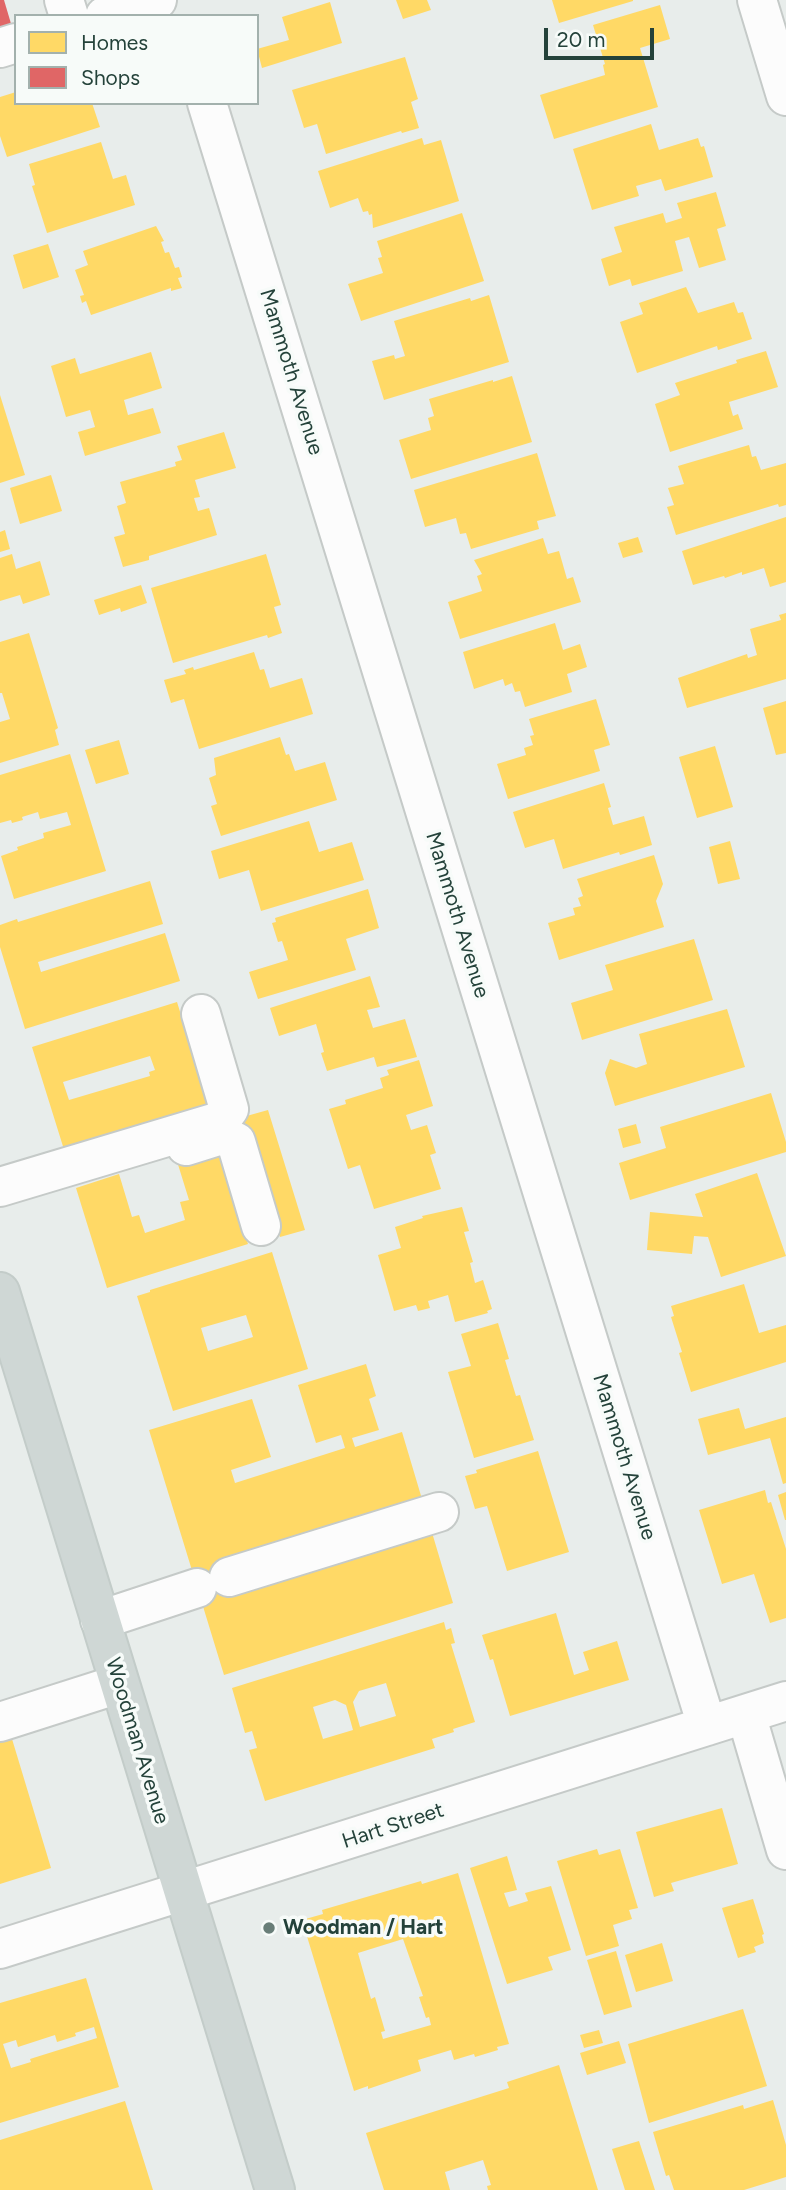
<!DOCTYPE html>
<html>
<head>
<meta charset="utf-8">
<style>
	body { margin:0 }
	#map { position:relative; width:786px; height:2190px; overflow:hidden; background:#e8edeb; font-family:Figtree,sans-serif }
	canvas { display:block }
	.legend { position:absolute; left:14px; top:14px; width:245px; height:91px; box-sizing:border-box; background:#f7fbf9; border:2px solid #a3b1ad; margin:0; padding:9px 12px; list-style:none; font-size:21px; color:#24423a }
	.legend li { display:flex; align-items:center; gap:14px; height:35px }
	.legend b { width:35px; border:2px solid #a3b1ad }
	.scale { position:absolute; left:544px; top:28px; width:110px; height:32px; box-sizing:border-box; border:4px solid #24423a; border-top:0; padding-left:9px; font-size:21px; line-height:24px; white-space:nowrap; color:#24423a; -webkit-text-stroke:5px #f7fbf9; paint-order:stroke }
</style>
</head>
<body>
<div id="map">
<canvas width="786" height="2190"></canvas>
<ul class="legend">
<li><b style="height:19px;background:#ffd966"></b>Homes</li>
<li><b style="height:19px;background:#e06666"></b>Shops</li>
</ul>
<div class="scale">20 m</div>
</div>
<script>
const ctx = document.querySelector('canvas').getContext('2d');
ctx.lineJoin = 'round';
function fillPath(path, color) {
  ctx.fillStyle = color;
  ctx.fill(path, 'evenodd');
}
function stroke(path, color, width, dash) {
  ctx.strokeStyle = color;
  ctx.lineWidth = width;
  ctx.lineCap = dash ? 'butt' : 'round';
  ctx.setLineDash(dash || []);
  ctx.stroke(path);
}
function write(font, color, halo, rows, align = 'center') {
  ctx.font = font + ' Figtree,sans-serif';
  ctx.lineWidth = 7;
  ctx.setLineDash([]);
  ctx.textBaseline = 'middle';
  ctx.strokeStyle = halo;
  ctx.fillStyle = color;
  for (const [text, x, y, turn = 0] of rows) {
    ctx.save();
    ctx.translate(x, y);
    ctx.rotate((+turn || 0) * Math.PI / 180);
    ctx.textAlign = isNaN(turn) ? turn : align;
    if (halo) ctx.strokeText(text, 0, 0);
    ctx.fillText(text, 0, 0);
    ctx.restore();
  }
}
fillPath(new Path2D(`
	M396,0H427L431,10L403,19Z
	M552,0H633V1L559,23Z
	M330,2L342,43L262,68L257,49L289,40L282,17Z
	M660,5L670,39L640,48L658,107L554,139L540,95L605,75L603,65L605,64L593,25Z
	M405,57L418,99L411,102L419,128L402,133L401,131L326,154L317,124L304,128L292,90Z
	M16,92V103H92L100,127L7,157L0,136V97Z
	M651,124L659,150L698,138L701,147L704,146L713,177L665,191L661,179L636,186L639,196L592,210L573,149Z
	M422,138L424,145L441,140L459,201L373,228L372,214L369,215L368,211L363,212L358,198L330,208L318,171Z
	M101,142L113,179L126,175L135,205L47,233L32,186L35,185L29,164Z
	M716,192L726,226L717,229L726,260L699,268L689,237L675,241L683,271L632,286L630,279L609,286L601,259L622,252L614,227L663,213L666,223L682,218L677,203Z
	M462,213L484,281L361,321L348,284L383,273L378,258L382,257L377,241Z
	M156,226L164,241L161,242L165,253L169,252L175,268L179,267L182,277L178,278L182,288L171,291V288L91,315L86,301L82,303L80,296L84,295L75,270L88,265L83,251Z
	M48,244L59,277L23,289L13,255Z
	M686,287L698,313L734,302L738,313L743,312L752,339L718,350L717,346L637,373L620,322L643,314L639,303Z
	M489,295L509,362L384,400L372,361L394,355L395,359L405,356L394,321L470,298L471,301Z
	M766,351L778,387L729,402L733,416L738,414L743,429L670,452L655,404L680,395L675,383L737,363L736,360Z
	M151,352L162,388L124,400L128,415L153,408L161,433L85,456L78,432L95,427L90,410L66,417L51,366L75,358L80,374Z
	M512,376L532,442L411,479L399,440L431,430L428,418L434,416L429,399L493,380V382Z
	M0,395L25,475L0,483Z
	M224,432L236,468L195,480L200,497L194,498L198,511L209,508L217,535L149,556V560L123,567L114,537L125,534L117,506L126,503L120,482L176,466L175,462L182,460L177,446Z
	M749,445L752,457L756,456L761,470L786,463V505L779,507L778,504L676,535L667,507L674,505L668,488L684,484L678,466Z
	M537,453L556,516L537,521L539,529L471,549L466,533L460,534L456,518L425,527L414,490Z
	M51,475L62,511L20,524L10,488Z
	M786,517V582L770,587L764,568L742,575V572L725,578L724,576L693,585L682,551Z
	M5,530L10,549L0,552V532Z
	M638,537L643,552L623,558L618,543Z
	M543,538L548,554L559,551L567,579L573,577L581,602L460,639L448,602L482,591L477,576L482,574L474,560Z
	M12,554L16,569L40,561L50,595L23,604L20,595L0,601V558Z
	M266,554L281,605L274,607L282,633L268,638L267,635L173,663L151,588Z
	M141,585L147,603L121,612L120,608L99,615L94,600Z
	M786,613V679L687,708L678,678L747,654L748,658L757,655L750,629L781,620L779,615Z
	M555,623L563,650L580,644L587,667L567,674L572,692L525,707L520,691L515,692L512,683L505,686L503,679L474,689L463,652Z
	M29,633L58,728L55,730L59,745L0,763V722L10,719L2,693H0V642Z
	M254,652L260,670L264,669L270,688L302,678L313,714L199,749L184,699L171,703L164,680L186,674L184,670L193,667L194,670Z
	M596,699L610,745L594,750L600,771L508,799L497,764L526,755L524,748L533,745L530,736L534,735L529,719Z
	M786,701V753L776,755L763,708Z
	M280,737L286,755L289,754L295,771L325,762L337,800L221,836L211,806L217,804L209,778L216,775L214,758Z
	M119,740L129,774L96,784L85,750Z
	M715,746L733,807L697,818L679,757Z
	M70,754L106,871L14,899L1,856L18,850L17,847L44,838L43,833L71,825L67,812L40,819L38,812L22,817L23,820L12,823L11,820L0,823V775Z
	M604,783L611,807L608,808L613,825L644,816L652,845L620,855L619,852L563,869L554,839L525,848L513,812Z
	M309,821L319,852L352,842L364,880L261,911L249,870L219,879L211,851Z
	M730,841L740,879L718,884L709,847Z
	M654,855L663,884L656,901L664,927L559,960L548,923L575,915L573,908L581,906L578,898L583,896L577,879Z
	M150,881L163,924L38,962L41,972L165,933L180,981L25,1029L0,947V925L17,919L18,922Z
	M368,889L379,928L346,939L356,970L258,999L249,972L288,960L282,941L278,942L272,923L276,922L275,918Z
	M694,939L713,1000L582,1040L571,1003L613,990L605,965Z
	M370,976L380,1007L367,1010L373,1028L405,1019L417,1057L377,1067L374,1057L327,1071L321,1053L324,1052L316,1024L279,1036L270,1008Z
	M177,1002L211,1111L66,1156L32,1047ZM150,1056L155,1070L149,1072L150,1076L69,1100L63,1082Z
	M727,1009L745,1067L615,1106L605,1073L610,1059L636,1068L647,1064L639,1034Z
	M419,1060L433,1106L406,1115L411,1130L427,1125L436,1153L430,1155L441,1189L374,1209L360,1165L348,1169L329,1109L346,1104L345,1100L383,1088L380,1078L389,1075L387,1070Z
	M771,1093L786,1142V1152L630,1200L619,1163L666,1148L660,1127Z
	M268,1110L305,1230L280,1237L243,1117Z
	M636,1124L641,1143L623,1148L618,1129Z
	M217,1146L248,1244L107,1288L76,1188L119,1174L132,1217L139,1215L145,1233L185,1220L180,1202L189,1200L176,1158Z
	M757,1173L786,1256L721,1277L708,1237L694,1236L692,1254L647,1250L650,1212L703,1217L695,1194Z
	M462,1207L469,1231L464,1232L473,1262L470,1263L475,1283L483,1280L492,1309L487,1311L488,1313L455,1322L448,1295L428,1301L430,1308L418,1311L416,1305L394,1311L378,1255L401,1248L395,1227L423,1218L422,1216Z
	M272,1252L308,1369L173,1411L137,1296L150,1292V1290ZM246,1315L253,1337L208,1351L201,1328Z
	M744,1284L759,1333L786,1325V1362L691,1392L679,1353L682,1352L671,1317L674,1316L671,1306Z
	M498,1323L509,1359L505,1360L516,1396L520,1395L534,1440L474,1458L448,1372L471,1366L461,1334Z
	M366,1364L376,1396L369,1399L379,1430L352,1438L355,1447L402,1432L453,1603L224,1675L149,1430L252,1399L271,1457L231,1470L235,1483L345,1448L341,1435L316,1443L298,1385Z
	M739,1408L745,1429L786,1417V1483L783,1484L770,1438L708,1455L698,1419Z
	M538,1451L569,1552L507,1571L487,1506L475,1509L465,1476L477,1473L476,1470Z
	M765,1490L768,1503L771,1502L786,1549V1618L770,1623L754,1574L722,1584L699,1510Z
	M786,1492V1520H785L778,1495Z
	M556,1613L574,1675L589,1670L583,1652L617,1641L629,1680L510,1716L493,1659L490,1660L482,1635Z
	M444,1622L446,1630L451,1628L455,1643L451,1644L475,1722L453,1729L454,1732L432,1739L435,1748L265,1801L249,1750L257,1748L252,1731L245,1733L232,1688ZM386,1683L396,1716L360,1727L353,1702L359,1691ZM335,1700L346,1705L353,1730L323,1739L313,1707Z
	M9,1729L51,1868L0,1884V1731Z
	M722,1808L738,1864L671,1883L674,1891L654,1897L636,1832Z
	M597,1849L599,1855L620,1849L638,1908L629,1910L632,1919L613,1925L619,1946L586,1956L557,1861Z
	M507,1856L517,1890L504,1893L509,1907L528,1901L525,1893L551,1886L571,1950L548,1957L553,1970L507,1984L470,1868Z
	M458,1873L509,2044L497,2047L498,2050L475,2057L474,2054L454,2060L451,2050L418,2060L421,2071L368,2089V2086L354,2091L302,1920L323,1914L322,1910L421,1881L422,1884ZM403,1939L423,1996L419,1997L426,2018L429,2017L431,2025L383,2039L381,2032L385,2031L375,1997L371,1999L358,1953Z
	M753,1899L764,1934L762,1935L764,1943L754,1947L756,1952L738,1958L722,1908Z
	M662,1943L673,1981L636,1992L625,1955Z
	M616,1951L632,2007L604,2015L587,1960Z
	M86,1978L119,2087L0,2123V2003ZM94,2027L97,2038L30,2059L31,2062L11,2068L3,2044L16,2040L18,2047L55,2035L57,2042L76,2036L75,2033Z
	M743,2009L767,2086L649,2123L628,2044Z
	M599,2030L603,2043L584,2048L580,2035Z
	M619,2041L626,2063L587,2075L580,2053Z
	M559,2065L598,2190H488L487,2186L491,2185L483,2160L445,2172L450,2190H384L366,2133L509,2088L507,2082Z
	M773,2100L786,2145V2177L744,2190H674L669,2175L666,2176L653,2132L743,2105L744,2109Z
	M125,2101L153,2190H0V2140Z
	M639,2141L655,2190H625L612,2149Z`), '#ffd966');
fillPath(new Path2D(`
	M0,0H4L12,27L0,30Z`), '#e06666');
const minor = new Path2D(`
	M64,0L69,16
	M757,0L786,96
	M105,16L157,0
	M0,48L16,43
	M207,103L707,1726
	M186,1146L221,1135L236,1142L261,1226
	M0,1187L220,1121L229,1109L201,1014
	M229,1577L439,1512
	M100,1620L197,1588
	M746,1714L786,1850
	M0,1722L119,1684
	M0,1949L786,1701`);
const major = new Path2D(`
	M0,1292L275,2190`);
stroke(minor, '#c5cac8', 42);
stroke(major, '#c3ccc9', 42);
stroke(minor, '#fcfcfc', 38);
stroke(major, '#cfd7d5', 38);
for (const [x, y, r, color] of [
	[269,1928,7,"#697e78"]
]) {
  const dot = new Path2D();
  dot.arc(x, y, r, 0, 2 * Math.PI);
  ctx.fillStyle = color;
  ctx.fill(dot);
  stroke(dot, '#f7fbf9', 2.5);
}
write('21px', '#24423a', '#f7fbf9', [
	["Mammoth Avenue",291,372,73],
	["Mammoth Avenue",457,915,73],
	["Mammoth Avenue",624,1457,73],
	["Woodman Avenue",137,1741,73],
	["Hart Street",393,1826,-18]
]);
write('bold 21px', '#24423a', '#f7fbf9', [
	["Woodman / Hart",283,1928]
], 'left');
</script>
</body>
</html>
